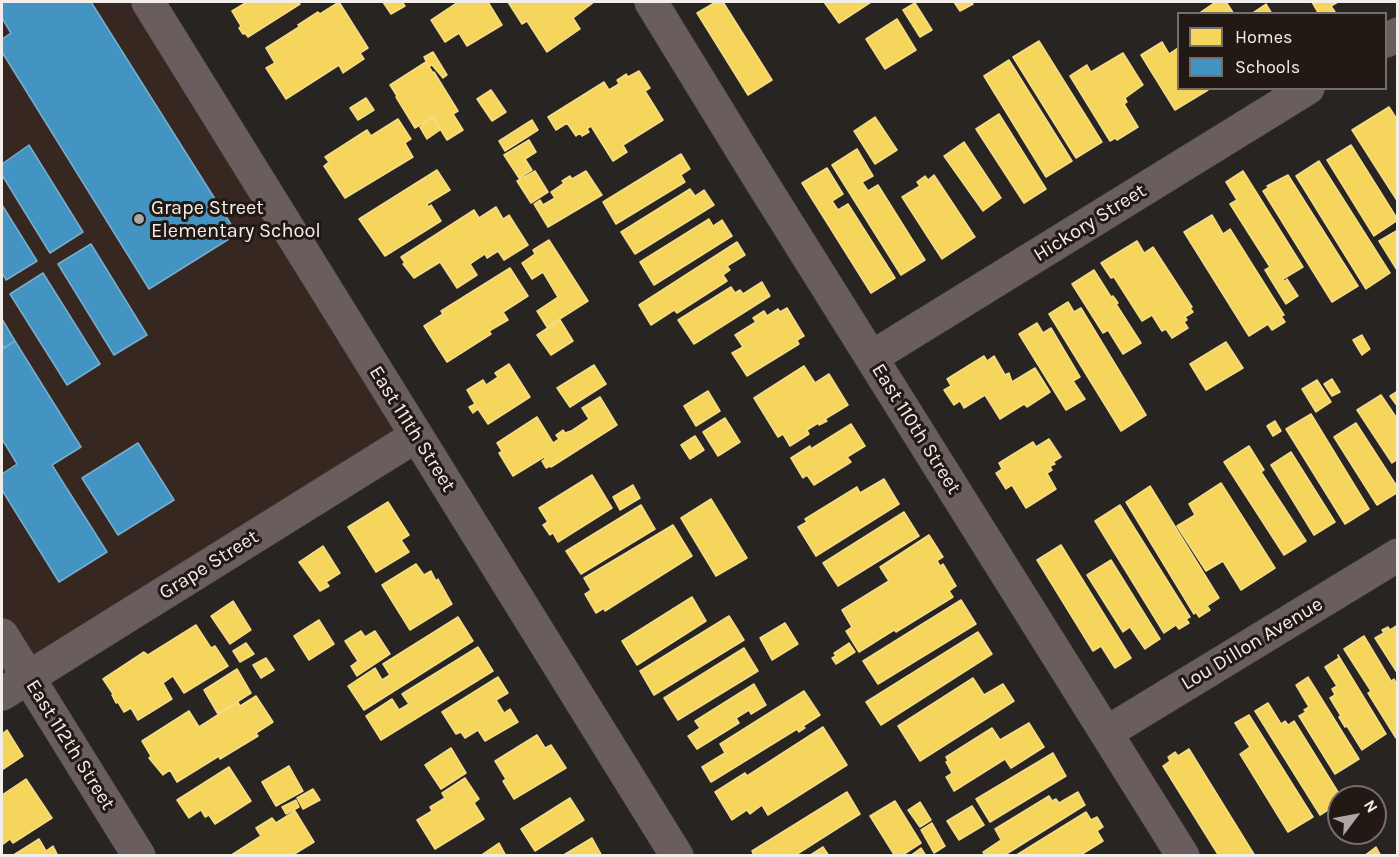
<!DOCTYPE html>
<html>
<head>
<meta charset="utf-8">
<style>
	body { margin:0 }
	#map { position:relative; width:1399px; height:857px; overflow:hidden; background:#282422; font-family:Karla,sans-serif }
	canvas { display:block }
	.frame { position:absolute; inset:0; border:3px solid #f4eeeb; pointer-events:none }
	.legend { position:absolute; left:1177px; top:12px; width:210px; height:78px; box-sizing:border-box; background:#221915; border:2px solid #766e6b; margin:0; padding:8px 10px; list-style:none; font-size:18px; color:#f4eeeb }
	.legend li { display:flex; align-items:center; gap:12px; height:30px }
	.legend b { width:30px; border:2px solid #766e6b }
	.north { position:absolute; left:1327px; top:785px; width:60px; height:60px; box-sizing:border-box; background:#221915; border:2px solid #766e6b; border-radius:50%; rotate:58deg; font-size:16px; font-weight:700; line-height:24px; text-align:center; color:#f4eeeb }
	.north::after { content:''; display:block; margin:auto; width:21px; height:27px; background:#ada7a5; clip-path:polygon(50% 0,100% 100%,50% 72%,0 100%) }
</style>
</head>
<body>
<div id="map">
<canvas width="1399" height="857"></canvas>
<div class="frame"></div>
<ul class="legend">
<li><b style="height:16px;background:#f6d55c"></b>Homes</li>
<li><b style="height:16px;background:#4393c3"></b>Schools</li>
</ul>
<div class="north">N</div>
</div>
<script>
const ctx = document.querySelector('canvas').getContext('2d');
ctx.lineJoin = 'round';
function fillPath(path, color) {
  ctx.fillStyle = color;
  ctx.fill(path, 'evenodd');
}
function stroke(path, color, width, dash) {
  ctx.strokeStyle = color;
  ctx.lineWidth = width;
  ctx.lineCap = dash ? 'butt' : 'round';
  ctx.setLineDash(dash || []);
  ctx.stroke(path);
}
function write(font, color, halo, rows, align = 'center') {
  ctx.font = font + ' Karla,sans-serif';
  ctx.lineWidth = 6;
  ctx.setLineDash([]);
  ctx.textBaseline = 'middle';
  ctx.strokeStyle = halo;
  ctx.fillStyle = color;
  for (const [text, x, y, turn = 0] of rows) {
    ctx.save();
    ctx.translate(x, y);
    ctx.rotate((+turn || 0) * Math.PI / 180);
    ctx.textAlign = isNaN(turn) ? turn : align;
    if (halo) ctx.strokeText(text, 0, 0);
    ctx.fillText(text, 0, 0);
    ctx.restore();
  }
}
fillPath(new Path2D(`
	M2,2H142L411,436L31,673L2,626Z`), '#362821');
const homes = new Path2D(`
	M247,2H298L300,4L248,37L245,33L243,34L239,28L241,26L232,11Z
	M339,2L368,48L360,53L364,59L343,73L339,65L286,99L266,68L275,63L266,48L299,27L298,25L318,12L320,14Z
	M383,2H402L405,6L391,14Z
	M458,2H488L502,25L467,46L459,33L445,42L431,20Z
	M508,2H594L573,18L580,29L547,52L527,21L522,24Z
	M716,2H723L772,80L748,95L697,13Z
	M824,2H871L839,23Z
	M954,2H971L973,4L960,11Z
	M1213,2H1226L1234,14H1198L1214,3Z
	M1312,2H1338L1331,6L1335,12L1332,14H1319Z
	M915,3L932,30L920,37L903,10Z
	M1266,4L1272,14H1251Z
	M897,19L916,50L885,69L866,39Z
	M1039,41L1102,142L1076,158L1013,57Z
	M1162,42L1169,54L1178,48V88L1208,90L1175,110L1141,55Z
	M433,52L447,75L443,78L432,65L429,67L424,57Z
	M1123,53L1143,85L1125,98L1127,102L1124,104L1138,127L1117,140L1115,138L1110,141L1070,76L1087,65L1091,72Z
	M1009,60L1072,161L1046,177L984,76Z
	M426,62L433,73L434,72L458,111L453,114L463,130L447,140L433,117L415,128L396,97L397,96L390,85Z
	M639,71L650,88L645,91L663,120L623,145L627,152L613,161L591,126L587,129L589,132L582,136L580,133L576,136L567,123L556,130L548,117L604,82L609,90L619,84L617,80L626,74L628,77Z
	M491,90L506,112L492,121L477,99Z
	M366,98L374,110L358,120L350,108Z
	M1389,107L1398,121V202L1352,130Z
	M999,114L1046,189L1024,203L976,129Z
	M875,117L897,150L875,164L854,131Z
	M433,118L440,130L427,139L420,127Z
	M398,119L411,139L405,143L413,157L345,198L324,166L329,162L325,157L367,130L371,136Z
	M532,120L538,130L505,151L499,141Z
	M529,140L536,152L525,159L532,170L519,178L504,155Z
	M964,142L1001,198L983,211L944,156Z
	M1351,145L1398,220L1374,236L1327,160Z
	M857,149L873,176L862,182L868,191L878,185L925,260L901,275L832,165Z
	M681,154L690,169L681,175L685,182L616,224L603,202Z
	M1319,161L1390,273L1366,289L1296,176Z
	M827,168L843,194L832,201L838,210L848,204L895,278L871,293L802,183Z
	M437,170L450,190L427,204L428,207L431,205L441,221L385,256L359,219Z
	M535,171L548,192L531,203L517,181Z
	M586,171L602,195L548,227L534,204L540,200L543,205L555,198L551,192L564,183L562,181L570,176L572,179Z
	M1243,171L1303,267L1283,279L1284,282L1287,279L1298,296L1286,304L1265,270L1270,267L1230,204L1237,200L1226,182Z
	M934,175L975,237L942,259L902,197L920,186L917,182L925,176L928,180Z
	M1288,175L1358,286L1332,302L1263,191L1269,187L1267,186Z
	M690,189L695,196L704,190L714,205L635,254L621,232Z
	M496,207L503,219L509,215L528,245L504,260L498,251L487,258L485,254L470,264L477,275L457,288L440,262L414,278L403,264L405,263L401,257L474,210L479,218Z
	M1212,215L1223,234L1230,229L1284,315L1281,316L1285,322L1272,330L1268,324L1249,336L1184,232Z
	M709,219L713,226L722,220L732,236L654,285L640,262Z
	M1398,230V270H1397L1379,241Z
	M549,240L588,301L547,327L537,311L558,297L543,272L532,279L522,263L535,254L533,250Z
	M1137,241L1144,253L1153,247L1192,307L1190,308L1193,312L1185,317L1187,320L1184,322L1188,328L1172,338L1166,329L1162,331L1152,315L1142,321L1114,277L1111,278L1101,263Z
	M737,242L745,255L727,266L730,270L723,275L727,281L677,313L674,310L651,325L639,305Z
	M510,268L528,296L503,312L508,320L489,331L491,334L447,362L424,326L443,314L441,311Z
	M1094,270L1111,297L1113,296L1118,303L1116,304L1141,343L1123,354L1108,330L1103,333L1072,284Z
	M762,282L770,296L694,344L678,320L731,287L735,293L740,290L743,294Z
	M1068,302L1074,312L1081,308L1146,415L1121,431L1049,314Z
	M787,308L804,336L797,340L799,344L747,376L732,353L743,347L735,335L756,322L753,318L764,311L767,316L778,309L780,312Z
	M560,320L573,341L551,355L537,335Z
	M1037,323L1043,333L1051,328L1080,377L1073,381L1085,399L1066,410L1019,334Z
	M1362,335L1370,349L1362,355L1353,340Z
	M1226,342L1243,368L1206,390L1190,364Z
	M984,356L987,361L994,356L1005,375L1009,373L1012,382L1035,368L1050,392L1027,407L1024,404L1000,419L985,395L964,408L960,401L954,405L944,390L951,386L947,379Z
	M509,364L530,397L488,424L478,409L473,413L469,407L475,404L467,390L483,380L486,385L498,377L495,373Z
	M594,365L606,384L570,407L557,388Z
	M804,366L815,383L829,374L848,405L825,419L827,421L819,425L818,423L807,430L809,434L790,446L783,434L778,437L754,398Z
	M1332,379L1340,392L1332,396L1324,384Z
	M1317,380L1331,402L1316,412L1302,389Z
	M708,391L720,411L696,426L684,406Z
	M1398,391V407L1390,396Z
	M1381,395L1398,420V459L1392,463L1357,410Z
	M600,397L617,425L551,467L550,466L546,468L542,461L545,459L544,457L513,476L499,453L502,451L497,443L537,417L553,443L559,439L556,435L563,430L565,433L571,431L589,419L582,408Z
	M1311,414L1369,509L1345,524L1286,429Z
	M725,418L740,442L718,456L703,432Z
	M1275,421L1281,431L1273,436L1267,426Z
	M1356,423L1398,488V492L1377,505L1334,437Z
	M851,424L865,446L847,457L851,462L814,485L807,475L803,478L791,458L810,446L811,449Z
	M695,436L704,450L690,459L681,445Z
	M1049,439L1061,457L1053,462L1055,464L1050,466L1052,470L1047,473L1056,489L1026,508L1012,485L1006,489L996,473L1002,469L999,463L1033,442L1036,447Z
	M1249,446L1264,470L1261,472L1306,541L1284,555L1224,462Z
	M1291,452L1335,522L1314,535L1271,465Z
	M592,475L612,508L558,542L553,533L550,535L543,525L548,522L539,508Z
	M884,479L899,504L816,556L798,527L807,522L805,519L857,487L860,493Z
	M1221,483L1275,568L1241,590L1223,561L1206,571L1177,526L1195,515L1189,504Z
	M633,485L640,498L620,510L613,497Z
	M1150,486L1219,598L1207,606L1210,610L1199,617L1196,612L1194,614L1126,502Z
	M711,499L747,558L716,576L681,518Z
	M388,502L409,535L401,540L409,552L376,572L348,527Z
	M641,505L655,529L581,574L566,551Z
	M1120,505L1190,617L1186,619L1189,623L1179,629L1176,625L1164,633L1095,521Z
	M904,512L919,536L838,586L823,563Z
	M673,525L692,556L605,611L604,608L596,613L585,594L591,590L584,578Z
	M929,535L943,557L937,561L940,566L943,564L956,586L949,591L953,597L896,632L894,630L859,652L846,631L852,627L842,610L889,581L880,567Z
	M1061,545L1131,658L1115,668L1101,646L1093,651L1037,560Z
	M323,546L340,573L326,582L329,586L320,591L299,562Z
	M1111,560L1160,639L1145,649L1130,627L1123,632L1087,575Z
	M416,564L424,575L431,571L436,581L438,579L452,604L410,630L382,585Z
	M692,597L706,621L637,665L622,641Z
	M961,600L976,624L878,684L863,661Z
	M233,601L251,630L230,644L211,616Z
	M729,616L744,640L654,695L640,671Z
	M458,617L473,641L364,710L348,686L375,668L382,680L390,675L383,664Z
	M319,620L334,644L309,660L294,636Z
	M785,623L798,644L772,660L760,638Z
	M196,625L211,648L215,646L228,666L184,693L173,676L163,683L172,699L138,720L131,708L124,712L118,702L116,703L112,695L113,694L103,679L144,652L148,655Z
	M1398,625V674L1375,638L1384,633L1382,630L1388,627L1390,630Z
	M361,631L365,637L375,631L390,654L357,676L351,666L358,661L345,641Z
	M978,632L992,654L881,725L866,702Z
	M1364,636L1391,681L1394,679L1398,686V736L1396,738L1368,693L1371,691L1344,649Z
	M246,643L254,654L240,662L233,651Z
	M849,643L855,652L836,664L832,658L836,656L834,653Z
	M478,647L493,671L381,740L366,716L392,699L399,710L409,704L402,694Z
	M744,648L758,671L678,720L664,698Z
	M1338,655L1386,734L1362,750L1347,726L1345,727L1339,717L1341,716L1330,698L1335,695L1332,689L1337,686L1325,667L1339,658Z
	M266,658L274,670L261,678L253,665Z
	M237,669L251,693L218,714L204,690Z
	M498,677L508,693L496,700L504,713L510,709L518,722L485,741L478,730L465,738L461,732L456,734L442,712Z
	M1308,677L1359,759L1335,774L1299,716L1306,712L1304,710L1309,707L1296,685Z
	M973,678L984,695L1003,684L1014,701L920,761L898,726Z
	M754,684L766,705L751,714L749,710L736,718L739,723L697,749L688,736L700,728L695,721Z
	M804,691L820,715L803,726L805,728L799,732L797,729L711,782L702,767L725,753L720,744Z
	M256,696L273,722L256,733L258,736L220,759L219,756L177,782L170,770L163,775L149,758L151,756L142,741L189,711L199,727L238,702L240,706Z
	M1268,703L1281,724L1285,721L1288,725L1294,721L1341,797H1339V803L1320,815L1255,711Z
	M1249,715L1313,817L1288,832L1240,754L1250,747L1235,723Z
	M1029,723L1044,747L1011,768L1005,759L954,791L946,777L952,773L946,762L948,761L946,757L992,728L1000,740Z
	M823,727L847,765L768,815L762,805L750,814L747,810L732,820L715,792L745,773L747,776Z
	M7,730L23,756L2,770V734Z
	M537,735L545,748L551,745L566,768L514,799L503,781L506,779L495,761Z
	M451,748L466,773L441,789L425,765Z
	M1189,749L1255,856H1219L1163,766L1170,761L1168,757L1175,752L1178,756Z
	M1053,753L1066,776L990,822L976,799Z
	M289,766L303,791L276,806L262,782Z
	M229,767L251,801L215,824L209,815L205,817L201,810L189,818L177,800Z
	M465,778L479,799L474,803L484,819L435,849L417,820L432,811L430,807L445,798L442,793Z
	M26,779L52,818L13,843L10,839L2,845V795Z
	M313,789L320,800L303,809L297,798Z
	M847,792L860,814L794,856H754L752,851Z
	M1078,792L1085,805L1003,856H985L983,852L1001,840L995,829L1049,796L1052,801L1056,799L1059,803Z
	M570,798L584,820L535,851L521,829Z
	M296,800L299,807L286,814L282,807Z
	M895,801L921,843L901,856H895L870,816Z
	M920,802L931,820L920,827L908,810Z
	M972,806L984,825L959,840L947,821Z
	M295,811L314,842L291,856H230L261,836L256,828L272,818L276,823Z
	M1086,812L1091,820L1097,817L1103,827L1097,831L1103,841L1079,856H1015Z
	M932,823L945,846L934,853L921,830Z
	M592,838L602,856H562Z
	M39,839L46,851L53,846L58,856H12Z
	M499,843L506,856H480Z
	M823,847L829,856H809Z
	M1376,847L1381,856H1364Z
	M921,848L926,856H910Z`);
fillPath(homes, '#f6d55c');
stroke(homes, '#f5dc87', 1.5);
const schools = new Path2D(`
	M2,2H91L237,234L149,289L2,52V39L11,33L2,18Z
	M29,145L83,232L50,253L2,175V164Z
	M2,205L37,261L6,280L2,273Z
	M91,244L147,335L114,355L58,264Z
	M43,273L100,364L67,385L10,294Z
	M2,319L15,341L4,348L2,344Z
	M15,341L81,447L52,465L107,552L59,582L2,490V474L17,464L2,439V350Z
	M138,443L174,500L118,535L82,478Z`);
fillPath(schools, '#4393c3');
stroke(schools, '#78aecf', 1.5);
const street = new Path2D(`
	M148,2L677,856
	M651,2L754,170L1183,856
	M1386,41L1398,34
	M872,357L1308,88
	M2,635L139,856
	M2,694L416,436
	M1106,733L1398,555`);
stroke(street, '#44403f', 34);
stroke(street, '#695e5d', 33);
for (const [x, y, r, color] of [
	[139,219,6,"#ada7a5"]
]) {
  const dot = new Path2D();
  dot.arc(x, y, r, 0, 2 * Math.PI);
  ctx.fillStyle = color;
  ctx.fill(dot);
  stroke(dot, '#221915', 2);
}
write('20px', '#f4eeeb', '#221915', [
	["Grape Street",151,208],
	["Elementary School",151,231]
], 'left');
write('20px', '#f4eeeb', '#221915', [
	["Hickory Street",1090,223,-32],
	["East 111th Street",412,429,58],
	["East 110th Street",916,429,58],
	["Grape Street",209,565,-32],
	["Lou Dillon Avenue",1252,644,-31],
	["East 112th Street",70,745,58]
]);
</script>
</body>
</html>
